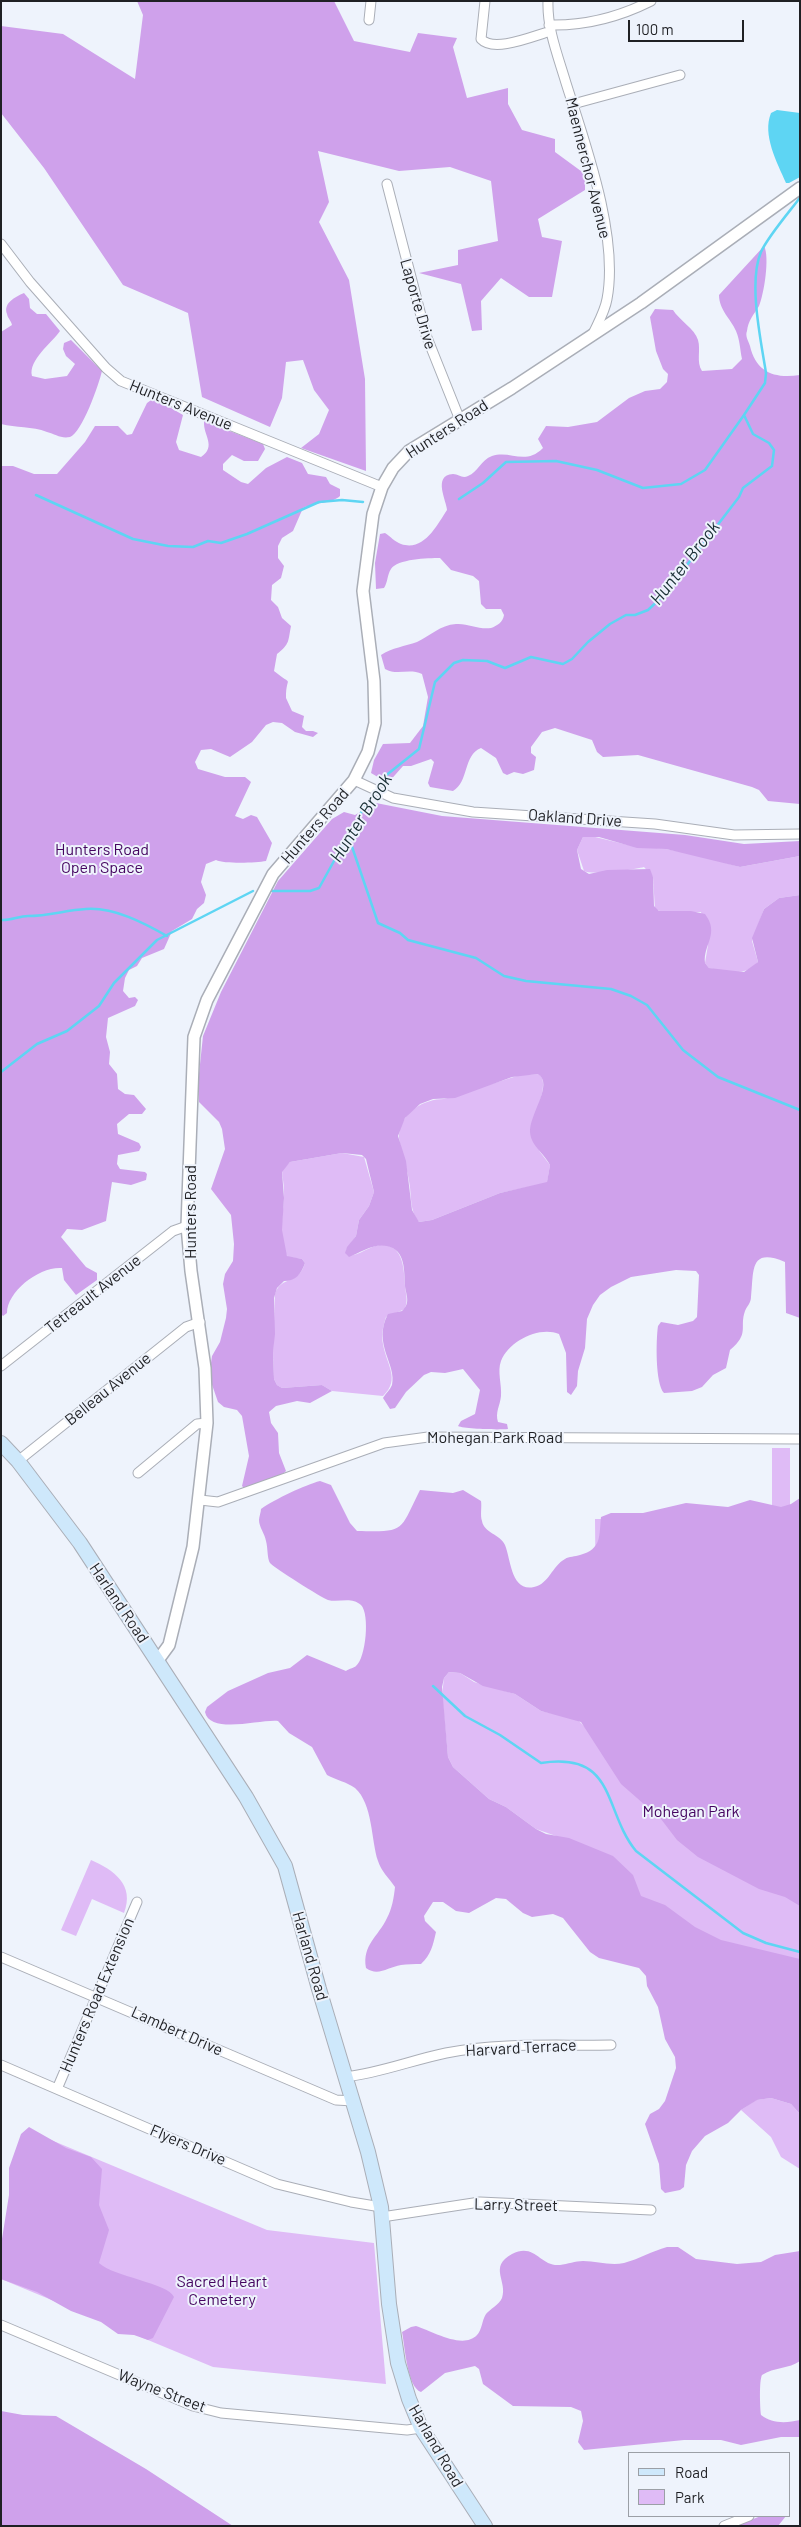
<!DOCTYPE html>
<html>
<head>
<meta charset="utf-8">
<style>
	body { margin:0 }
	#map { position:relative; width:801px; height:2527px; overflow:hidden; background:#eef3fc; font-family:Barlow,sans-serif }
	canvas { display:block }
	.frame { position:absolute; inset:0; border:2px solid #1f2024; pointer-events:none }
	.legend { position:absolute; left:628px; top:2452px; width:162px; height:65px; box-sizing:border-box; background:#eef3fc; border:1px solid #9b9fa6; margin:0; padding:6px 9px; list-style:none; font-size:15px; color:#1f2024 }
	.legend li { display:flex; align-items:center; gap:10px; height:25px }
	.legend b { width:25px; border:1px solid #9b9fa6 }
	.scale { position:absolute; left:628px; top:20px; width:116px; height:22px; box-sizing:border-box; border:2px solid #1f2024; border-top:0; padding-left:6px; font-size:15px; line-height:18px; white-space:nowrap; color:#1f2024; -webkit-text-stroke:4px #eef3fc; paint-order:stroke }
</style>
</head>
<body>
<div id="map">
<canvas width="801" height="2527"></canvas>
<div class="frame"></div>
<ul class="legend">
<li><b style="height:6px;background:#cee8fb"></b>Road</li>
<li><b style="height:14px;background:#dfbbf6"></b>Park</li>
</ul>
<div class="scale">100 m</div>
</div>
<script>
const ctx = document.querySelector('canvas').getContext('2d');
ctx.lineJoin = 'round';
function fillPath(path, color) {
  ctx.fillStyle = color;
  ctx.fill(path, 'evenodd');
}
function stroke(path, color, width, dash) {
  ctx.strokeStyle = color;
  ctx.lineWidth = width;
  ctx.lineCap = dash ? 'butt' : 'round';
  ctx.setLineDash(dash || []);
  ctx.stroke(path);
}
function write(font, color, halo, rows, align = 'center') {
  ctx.font = font + ' Barlow,sans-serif';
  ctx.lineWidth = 4;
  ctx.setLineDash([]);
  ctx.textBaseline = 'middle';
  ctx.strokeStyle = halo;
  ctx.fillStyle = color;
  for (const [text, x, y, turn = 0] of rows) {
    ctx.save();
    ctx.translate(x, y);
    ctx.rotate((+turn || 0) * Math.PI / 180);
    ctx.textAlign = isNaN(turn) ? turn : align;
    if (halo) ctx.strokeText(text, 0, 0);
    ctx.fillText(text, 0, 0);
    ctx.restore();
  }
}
fillPath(new Path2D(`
	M587,835L628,845L666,849L697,855L740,867L800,856V895L779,898L764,909L752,941L758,962C745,977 727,972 709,968L705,963L708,945L701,912H662L655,909L653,877L644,867C633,870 592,875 584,871L577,850L583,837Z
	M539,1074C551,1083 533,1117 530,1131L540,1152L550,1165L547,1183L500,1193L432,1220L419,1222C409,1210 412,1195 409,1181C408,1170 398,1142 399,1135C401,1112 424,1099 444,1099L520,1075Z
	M342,1153L364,1157L374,1192L369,1206L359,1220L356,1236L346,1250L347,1255C356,1258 369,1246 380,1245C404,1243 404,1270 405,1286C406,1296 408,1299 405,1309L386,1317C383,1326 381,1335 383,1344C386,1364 401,1379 383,1396L332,1391L322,1385L282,1388L277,1385L274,1379L273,1352L275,1294C281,1275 298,1286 305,1263L302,1259L288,1257C276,1240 285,1210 284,1190C284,1183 282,1177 282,1170L290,1162Z
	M772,1448H790V1518H800V1973L709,1964L556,1836L536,1829L506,1807L489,1799L453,1767L448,1757L442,1695L444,1678L449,1672L460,1673L474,1682L515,1694L541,1711L577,1719L590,1732L596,1625L595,1519H772Z
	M91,1860C114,1870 135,1885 124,1913L92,1899L76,1936L61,1930Z
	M771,2098L791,2104L800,2114V2169L781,2157L771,2137L741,2110L756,2100Z
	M27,2130L267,2230L374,2243L386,2384L213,2367L1,2279V2263Z`), '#dfbbf6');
fillPath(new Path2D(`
	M137,1H334L354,41L410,52L418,33L457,38L453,47L467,98L508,88V104L522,130L555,139V152L585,174V190L538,219L542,237L562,241L552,297H529L501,278L481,301L482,330L472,331L461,284L419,273L458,265V250L498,241L491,181L450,167L399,171L318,151L329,202L319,222L349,280L365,379L366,471L301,448L319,434L329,410L314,390L303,360L286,362L282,398L270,427L202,397L188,313L123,285L44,168L1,113V26L63,34L135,79L143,15Z
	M764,246C770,257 764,294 759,306C754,314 748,321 747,331C745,336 748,340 750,346C756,372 774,379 800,375V804L768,801L759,790L752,787L638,755L603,757L597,752L592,740L555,728L542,732L531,747V753L536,757L534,770L523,774L514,772L507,775L503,773L496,758L481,748C463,755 469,782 453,791L430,787L428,783L434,762L431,759L411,766H403L388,783L371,773L374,760L383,744L410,743L423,726L428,697L422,674C409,668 397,676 385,669L381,655C392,648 405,646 417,642C430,636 440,625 456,624C468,623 479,630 491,628C497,626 503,622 504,615L501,609H486L481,604L479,581L473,576L451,570L440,558C428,558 397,559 391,569C387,575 388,582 384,588L376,589L375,563L380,534L385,533C390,536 395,542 401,544C424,552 437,525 447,510C447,502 432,475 453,474C459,474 462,479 468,476C478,472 481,460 492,456C511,450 525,466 543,448L538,439L546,426L568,427L597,422L629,398L645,391L660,389L667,382L668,374L663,369L656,351L650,317L655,309L673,310C679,320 695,329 698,340C701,350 696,362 702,371L732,369L742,359C740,350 740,340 736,331C731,319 719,310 719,295Z
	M24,293L29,299L30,308L37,314H46L60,331C52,343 28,360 32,376L45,379L67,376L75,364L66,356L63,349L64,343L71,340L102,371C99,384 82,433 70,437C61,439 55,434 47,432C32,426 16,428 1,424V332L12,325C11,320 8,319 7,314C3,303 15,297 24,293Z
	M154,398L183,415L176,442L179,450L201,457C217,446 203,436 204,421L263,444L265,449L258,461H244L232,455L223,464V470L241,482L248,484L266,468L287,457L302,463L308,474L326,477L330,484L340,489V496C333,503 313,503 303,508L293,531L282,538L278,546V558L284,566L281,578L272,585L271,600L278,607L282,618L291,626C288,641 290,644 277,654L274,671C295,688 286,673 286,698L292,711L304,716L302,727L306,731H313L318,733L313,737L295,732L282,723L273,722L266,725L252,742L230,757L211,749L201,750L195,762L198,769L225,777H245L251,782L235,816L243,819L251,815L257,817L272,843L266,861C256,863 224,864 216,860L206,864L201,882L206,895L204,903L197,909L192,919L172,931L164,949L142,958L137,966L129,970L125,978L123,991L129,998L135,997L138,1000L135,1006L108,1018L106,1037L110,1052L109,1064L117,1074L118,1089L125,1094L134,1095L146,1109L142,1114H129L117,1124L118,1134L139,1143L141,1147L139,1151L118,1155L117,1164L120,1169L145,1172L147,1174L146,1180L131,1185L112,1182L106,1221L82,1230L67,1229L61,1237L86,1267L97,1273V1280L76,1295L64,1280L62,1268C40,1266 7,1291 7,1313L3,1316L1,1314V466H13L34,474H57L85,442L95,426H118L127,435L132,434L147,403Z
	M376,803L442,816L685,835L744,844L800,841V856L740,867L666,849L637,848L599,837H583L577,850L581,869L589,874L607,870L650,869L653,877L654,906L659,911H691L705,914C720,934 703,944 705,963L709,968L744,972L758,962L752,938L764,909L779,898L800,895V1318L786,1313L785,1262C749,1247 754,1271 751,1297C751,1303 747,1306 745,1311C739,1328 750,1333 730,1350L726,1368L713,1375L702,1387L692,1391L664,1393C655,1384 656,1339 658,1326L661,1322L678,1325L693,1321L697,1317L699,1275L696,1271L676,1270L631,1277L611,1287L600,1295L593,1305L587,1319L585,1348L578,1371L577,1386L571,1395L567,1392L566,1353L559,1334C539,1326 509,1341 501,1361C497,1371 502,1385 501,1396C500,1406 495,1412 498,1422L507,1424L508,1429C498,1430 465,1429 458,1426L461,1421L475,1414L480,1390L463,1369L445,1373L431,1372L424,1375L406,1392L395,1408L390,1409L383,1398C386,1393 390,1390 392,1385C397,1364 372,1344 388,1314L402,1311C411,1303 406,1295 405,1286C404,1271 406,1250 387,1246C374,1243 361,1252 349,1257L345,1253L347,1247L356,1236L359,1220L369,1206L374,1192L366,1159L362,1155L342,1153L290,1162L282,1172L284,1198L282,1230L287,1256L302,1259L305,1263C301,1274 296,1281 284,1281L277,1288L274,1298L275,1334L273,1352L274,1379L277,1385L282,1388L322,1385L332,1391L310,1403L297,1401L276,1406L269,1412L271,1423L278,1433L279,1453L286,1471C279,1479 255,1483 244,1488L242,1486L249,1456L242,1416L237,1410L224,1407L218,1402L209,1376L212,1356L220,1342L226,1318L227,1309L223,1284L225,1274L233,1261L234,1244L231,1215L211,1189L225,1149L222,1129L219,1122L199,1102L198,1083L203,1036L221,992L278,881L332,819L344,812L355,815ZM538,1074C554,1084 529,1115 530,1132C531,1146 544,1153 550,1165L547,1182L500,1193L432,1220L419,1222L412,1210L406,1161L398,1136L405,1118L420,1104L433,1099L455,1098L512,1077Z
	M320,1481L331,1485L350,1523L357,1531C406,1532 399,1532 420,1490L453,1493L463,1490L481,1501C482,1507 480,1515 482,1521C484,1533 500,1534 505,1545C511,1560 511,1592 534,1587C549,1584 552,1566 565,1559C569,1556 575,1557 580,1555C602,1549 599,1536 601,1517L611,1513H643L686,1503L728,1507L750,1500L781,1507L791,1504L800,1498V1906L785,1897L759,1889L698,1857L677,1840L661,1819L621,1784L581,1722L541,1711L515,1694L483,1686L460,1673L449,1672L444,1678L442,1687L448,1757L453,1767L489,1799L506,1807L536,1829L546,1834L569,1838L613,1856L633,1875L641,1896L665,1905L695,1927L721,1940L800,1959V2114L791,2104L771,2098L757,2100L741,2110L728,2123L705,2136L692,2151L686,2165L684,2187L680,2190L665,2193L661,2189L659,2164L645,2124L650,2114L659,2109L665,2101L676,2068L675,2057L665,2039L658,2007L647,1986L646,1976L639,1968L599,1958L590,1952L563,1918L553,1914L532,1917L523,1913L506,1899L496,1898L469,1913L456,1911L443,1902H433L424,1916L425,1921L436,1932C433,1945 431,1955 421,1964C415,1964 407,1964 401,1965C388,1967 378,1977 366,1968C362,1945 378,1937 387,1918C392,1909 394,1897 395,1887C389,1878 381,1871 378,1861C371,1840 373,1804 355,1788C347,1782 336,1780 327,1775L312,1747L289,1733L278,1721C261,1719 210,1735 205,1712L207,1707L228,1691L268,1673L290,1668L307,1655L346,1671C348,1669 354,1668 356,1666C366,1658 370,1614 361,1605C351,1596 339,1603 328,1600C322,1598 273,1567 270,1563C267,1558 268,1548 266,1541C265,1534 259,1527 259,1520C259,1517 261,1512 261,1509C275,1499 305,1485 320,1481Z
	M29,2127L66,2148L91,2157L102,2169L99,2205L109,2230L99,2263C114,2277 168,2283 174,2297L153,2338L148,2340L134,2335L118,2334L101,2322L71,2311L37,2292L1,2279V2245L9,2195V2168L21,2134Z
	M667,2247H678L696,2259L737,2264L761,2262L775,2255L800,2251V2361C789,2369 774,2367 762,2375C759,2381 760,2408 761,2415C772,2424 787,2423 800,2420V2437H781L741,2445L721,2440H684L584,2450L578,2442L583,2421L581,2411L571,2407L513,2406L483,2384L479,2369L475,2366L445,2373L421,2392C407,2387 405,2347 402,2332L411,2327L416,2326C432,2331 463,2350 477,2335C482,2330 482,2320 486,2314C490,2309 499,2305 502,2298C508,2281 488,2267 512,2254C535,2242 540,2267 560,2265C568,2264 575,2261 583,2261C597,2261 610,2266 624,2263C639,2259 652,2251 667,2247Z
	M1,2411L23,2415L56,2416L146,2469L233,2526H1Z
	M761,2516H786L778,2526H735Z`), '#cfa1eb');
fillPath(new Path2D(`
	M777,110L800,113V177L789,183H786C777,162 762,135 771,113Z`), '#5ed5f3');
stroke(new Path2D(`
	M36,495L133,539L168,546L193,547L208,541L221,543L247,534L319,502L342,500L363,502
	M459,499L483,483L506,462L556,461L597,470L643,488L681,484L705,470L744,415
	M349,838L378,923L400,933L408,940L476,958L504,976L526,981L611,989L631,996L647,1005L683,1050L718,1077L800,1110
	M272,891H310L319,888L344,843L359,829V816L384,777L419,749L435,682L454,663L463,660L487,661L505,668L531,657L563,664L572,659L588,642L610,624L626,615H635L648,610L664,595L739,497L743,488L772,466L774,450L769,443L753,434L744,415L765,383L766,373C761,341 748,282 761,252C767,238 789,212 799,199L798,193
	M1,920C10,921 19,916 28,916C49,916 66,910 86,909C114,907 144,923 167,936
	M1,1072L37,1044L67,1031L99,1006L114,983L157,940L253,891
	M433,1686L465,1716L500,1735L541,1763C617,1751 603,1811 636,1851L743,1933L766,1943L800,1952`), '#5ed5f3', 2.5);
const minor = new Path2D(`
	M485,1L481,39C494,53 533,36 551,31
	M548,1C547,29 558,56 566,83C585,143 619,236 607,299C605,311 598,323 593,334
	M369,20L371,1
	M549,25C586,26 619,17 651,1
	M573,104L680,75
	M387,184L426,335L460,420
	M1,244L30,282L106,368L121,381L382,487
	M354,780L393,798L473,812L655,824L734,835L800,834
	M1,1366L173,1231L187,1226
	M18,1461L186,1327L200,1322
	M138,1473L197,1424L207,1423
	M200,1500L218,1502L384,1443L428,1437L800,1439
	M1,1957L336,2100L353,2101
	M1,2065L277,2184L351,2202L381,2207
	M345,2077C380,2073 412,2060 446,2053C500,2042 556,2046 611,2045
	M57,2089L137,1902
	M382,2217L480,2202L651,2210
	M1,2325L193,2406L221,2413L407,2430L421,2428
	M724,2526L749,2516`);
const tertiary = new Path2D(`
	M158,1660L169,1645L193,1547L207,1423L205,1368L191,1271L187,1226L194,1037L207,1000L273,874L354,780L368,752L375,723L374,681L363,591L373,514L382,487L393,468L409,451L512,388L641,303L800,188`);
const secondary = new Path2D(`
	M1,1443L18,1461L80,1543L246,1797L285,1866L319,1989L368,2152L381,2207L389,2304L398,2363L409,2399L421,2428L485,2526`);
stroke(minor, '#aaaeb7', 11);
stroke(tertiary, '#aaaeb7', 14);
stroke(secondary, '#aaaeb7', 16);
stroke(minor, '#fff', 9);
stroke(tertiary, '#fff', 11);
stroke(secondary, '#cee8fb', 14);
write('16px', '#1f2024', '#eef3fc', [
	["Maennerchor Avenue",588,168,76],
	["Laporte Drive",418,304,74],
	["Hunters Avenue",181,405,22],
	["Hunters Road",447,429,-33],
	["Oakland Drive",575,818,4],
	["Hunters Road",315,826,-49],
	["Hunters Road",191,1212,-90],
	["Tetreault Avenue",93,1294,-38],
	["Belleau Avenue",108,1389,-39],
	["Mohegan Park Road",495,1438],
	["Harland Road",119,1603,56],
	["Harland Road",310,1956,74],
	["Hunters Road Extension",97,1995,-67],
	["Lambert Drive",177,2031,24],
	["Harvard Terrace",521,2048,-3],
	["Flyers Drive",188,2145,23],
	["Larry Street",516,2205,1],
	["Wayne Street",162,2391,21],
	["Harland Road",436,2446,60]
]);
write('16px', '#450560', '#eef3fc', [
	["Hunters Road",102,850],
	["Open Space",102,868],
	["Mohegan Park",691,1812],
	["Sacred Heart",222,2282],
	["Cemetery",222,2300]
]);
write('italic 18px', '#1a2f35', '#eef3fc', [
	["Hunter Brook",685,563,-52],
	["Hunter Brook",361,818,-58]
]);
</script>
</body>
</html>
